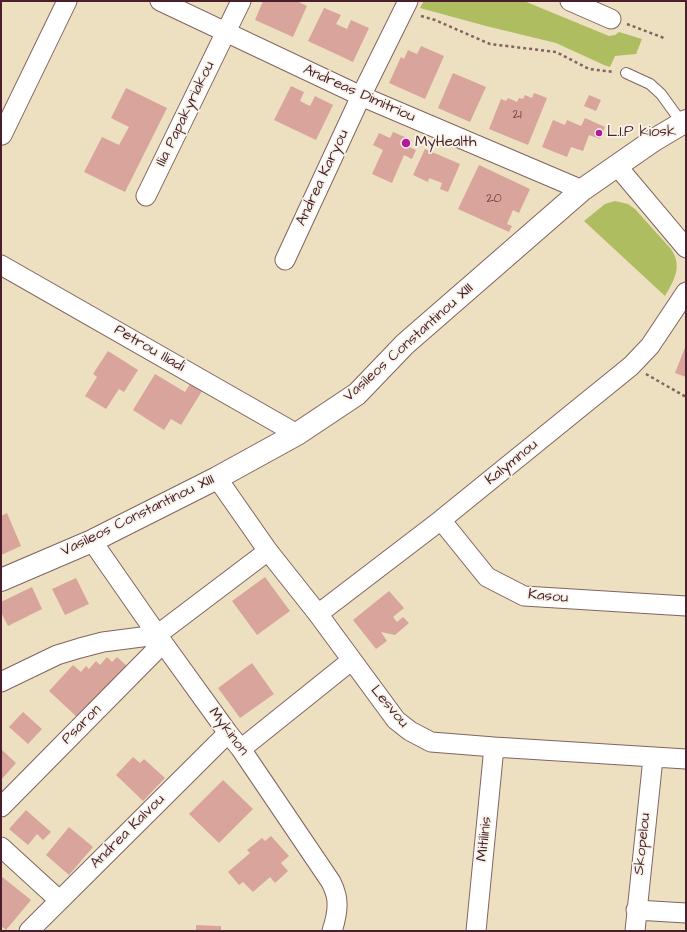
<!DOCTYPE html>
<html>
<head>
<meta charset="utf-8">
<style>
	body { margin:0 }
	#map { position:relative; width:687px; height:932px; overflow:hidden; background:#ece0c0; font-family:"Architects Daughter",sans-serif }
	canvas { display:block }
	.frame { position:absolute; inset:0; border:2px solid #4a1f2b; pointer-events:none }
</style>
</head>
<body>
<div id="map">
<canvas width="687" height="932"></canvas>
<div class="frame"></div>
</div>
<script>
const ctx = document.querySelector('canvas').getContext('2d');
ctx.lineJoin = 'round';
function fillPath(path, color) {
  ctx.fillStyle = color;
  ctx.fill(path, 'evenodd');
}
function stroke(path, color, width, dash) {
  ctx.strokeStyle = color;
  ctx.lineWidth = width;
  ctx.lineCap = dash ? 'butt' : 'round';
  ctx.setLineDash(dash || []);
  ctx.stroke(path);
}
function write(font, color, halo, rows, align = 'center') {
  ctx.font = font + ' "Architects Daughter",sans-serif';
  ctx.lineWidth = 3.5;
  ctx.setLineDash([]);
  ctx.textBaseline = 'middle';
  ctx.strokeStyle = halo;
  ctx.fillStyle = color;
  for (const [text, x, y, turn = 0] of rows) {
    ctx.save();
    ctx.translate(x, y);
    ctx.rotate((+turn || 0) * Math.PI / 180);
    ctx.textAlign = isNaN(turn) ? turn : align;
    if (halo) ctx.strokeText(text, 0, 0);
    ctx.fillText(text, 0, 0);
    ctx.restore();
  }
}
fillPath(new Path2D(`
	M424,1H524L609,36L615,35L619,32L642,39L636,54L615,56L610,67L604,65L556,43L486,26L420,8Z
	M615,201L628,204L635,209L671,249C683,267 674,280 665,296L584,221L605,204Z`), '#aebd60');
fillPath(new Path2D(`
	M263,1H297L307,6L293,37L255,20Z
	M324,8L341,15L336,24L347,29L351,20L369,28L353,62L308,41Z
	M421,46L444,56L425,99L389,83L401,57L404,59L408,50L417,54Z
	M453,73L486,87L470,122L438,108Z
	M291,86L304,92L300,101L310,106L315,96L333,105L316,140L274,120Z
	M126,88L167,108L125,192L84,172L102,137L119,145L129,127L111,118Z
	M534,93L547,98L528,145L489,129L501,99L506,101L508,98L517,102L519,98L523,99L525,95L532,98Z
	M589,95L601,100L596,111L584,106Z
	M585,118L605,127L600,139L589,135L583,151L571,147L567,157L542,147L553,120L565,125L567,120L581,126Z
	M393,132L412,140L409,147L416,150L412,159L404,155L392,183L372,174L383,150L373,145L379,133L390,138Z
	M425,149L460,164L448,192L440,189L442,183L429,178L428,182L413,175Z
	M479,165L530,189L519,213L513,210L507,224L512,226L509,232L458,209Z
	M686,345V377L675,373Z
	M108,351L138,370L124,392L119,389L106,409L85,396L97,377L93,374Z
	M155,374L185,392L190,384L202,391L181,425L171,419L164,430L133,410Z
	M7,513L21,546L1,555V516Z
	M265,577L290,611L257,635L232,601Z
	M76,578L89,604L65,615L52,589Z
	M32,587L42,609L8,626L1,612V602Z
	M389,591L404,608L393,617L397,622L403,617L409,623L395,635L381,632L387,641L376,649L353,620Z
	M107,657L112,662L117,657L127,666L78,718L49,691L73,665L81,672L86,666L89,669L96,661L100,665Z
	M252,663L274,694L240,718L218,688Z
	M23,712L42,729L28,744L9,727Z
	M1,749L16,763L1,780Z
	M133,757L140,763L144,759L165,778L143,801L116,775Z
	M223,780L253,809L219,843L189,814Z
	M26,810L51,832L43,840L37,834L28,845L9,829Z
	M69,827L93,847L69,875L46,855Z
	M271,836L289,856L281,863L288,871L275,883L270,877L253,892L243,882L239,885L228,872L250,853L247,850L262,838L265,841Z
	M1,876L31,900L6,930L1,926Z
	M196,925L221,926V931H196Z`), '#d9a49b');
const service = new Path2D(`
	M626,73L650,84L661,94L682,123`);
const minor = new Path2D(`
	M160,1L361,96L582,190
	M570,1L611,19
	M2,135L67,1
	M617,166L686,248
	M146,196L241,1
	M285,260L361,96L408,1
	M1,265L297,434
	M217,478L268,551L318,614L396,720L410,731L431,742L494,747L686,759
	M441,520L487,577L524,596L686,606
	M92,541L163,643L228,733L241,749L331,882C333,886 335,891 336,895C339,907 336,919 332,931
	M318,614L441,520L631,366L650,346L686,292
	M1,682L57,655L80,648L103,642L157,635L268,551
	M241,749L352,660
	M1,807L163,643
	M1,847L59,900
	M636,910L686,913
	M29,931L228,733
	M476,931L494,747
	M635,931L653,758`);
const tertiary = new Path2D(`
	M1,580L92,541L217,478L297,434L357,394L405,344L582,190L654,140L686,121`);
stroke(service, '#83635f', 12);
stroke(minor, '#83635f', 21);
stroke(tertiary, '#83635f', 24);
stroke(new Path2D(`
	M421,16L435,20L490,44L556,52L589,69L614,72
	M627,24L664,38
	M646,374L686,397`), '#83635f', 2.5, [3, 3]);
stroke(service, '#fff', 10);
stroke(minor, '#fff', 19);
stroke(tertiary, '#fff', 22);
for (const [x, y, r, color] of [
	[599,133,4,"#b5179e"],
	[406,143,5,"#b5179e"]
]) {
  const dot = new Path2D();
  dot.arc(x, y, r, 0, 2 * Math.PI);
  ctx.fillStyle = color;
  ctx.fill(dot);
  stroke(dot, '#f7f3e8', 1.5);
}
write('13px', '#6e4047', null, [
	["21",517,115],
	["20",494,199]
]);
write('15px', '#4a1f2b', '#f7f3e8', [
	["Andreas Dimitriou",359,94,24],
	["Ilia Papakyriakou",186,114,-64],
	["Andrea Karyou",323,178,-65],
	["Vasileos Constantinou XIII",409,343,-42],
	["Petrou Iliadi",149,349,30],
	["Kalymnou",512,463,-39],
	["Vasileos Constantinou XIII",138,516,-26],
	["Kasou",548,597,5],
	["Lesvou",389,707,50],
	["Psaron",82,725,-45],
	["Mykinon",228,732,53],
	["Andrea Kalvou",128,832,-45],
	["Mitilinis",485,839,-84],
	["Skopelou",643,844,-84]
]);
write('15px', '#4a1f2b', '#f7f3e8', [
	["L.I.P kiosk",607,133],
	["MyHealth",415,143]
], 'left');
</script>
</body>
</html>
